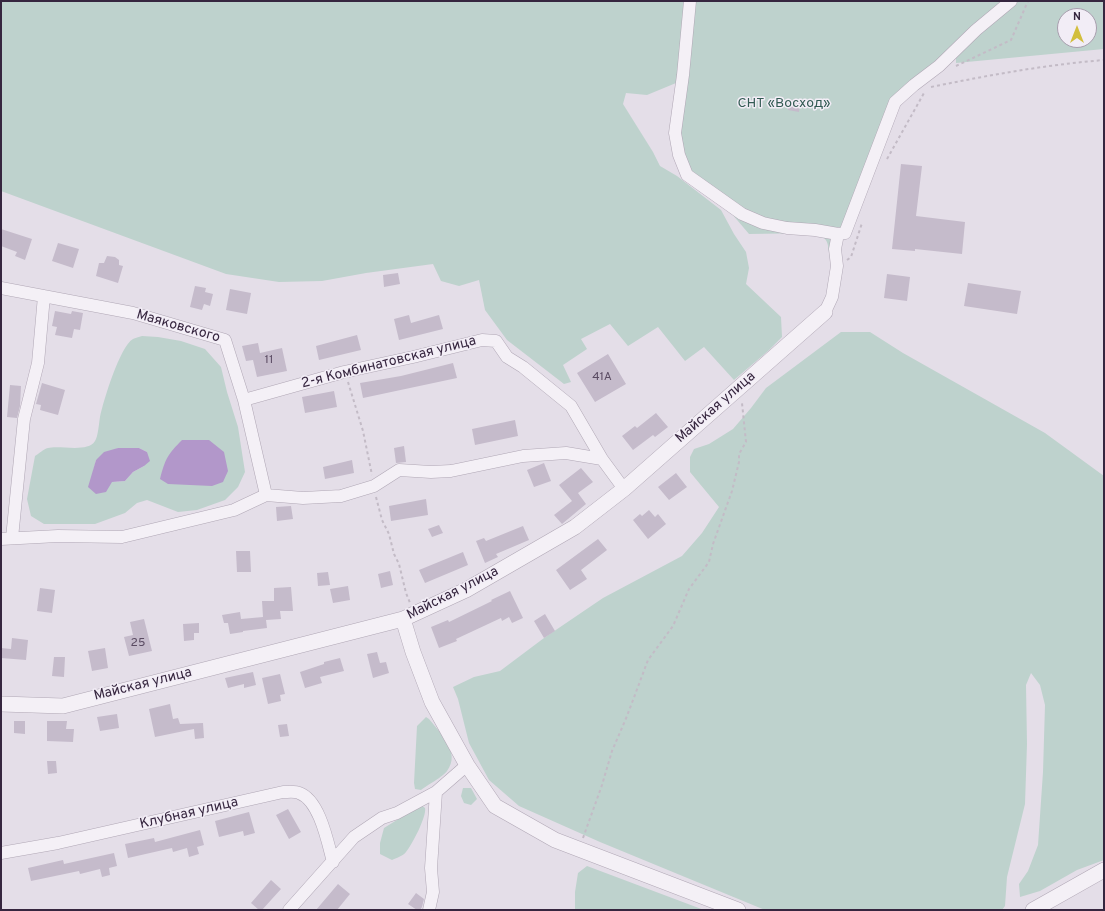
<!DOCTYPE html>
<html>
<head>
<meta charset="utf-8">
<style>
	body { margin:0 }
	#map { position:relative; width:1105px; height:911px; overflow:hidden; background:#e4dee8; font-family:Overpass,sans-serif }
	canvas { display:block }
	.frame { position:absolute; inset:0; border:2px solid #36263f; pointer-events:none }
	.north { position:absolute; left:1057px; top:8px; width:40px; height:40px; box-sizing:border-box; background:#f2edf6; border:1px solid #a79dad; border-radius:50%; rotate:0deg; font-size:11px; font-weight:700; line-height:16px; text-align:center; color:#36263f }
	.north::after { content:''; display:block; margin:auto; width:14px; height:18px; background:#d2be3d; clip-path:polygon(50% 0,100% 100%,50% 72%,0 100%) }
</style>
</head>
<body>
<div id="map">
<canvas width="1105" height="911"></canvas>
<div class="frame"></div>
<div class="north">N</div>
</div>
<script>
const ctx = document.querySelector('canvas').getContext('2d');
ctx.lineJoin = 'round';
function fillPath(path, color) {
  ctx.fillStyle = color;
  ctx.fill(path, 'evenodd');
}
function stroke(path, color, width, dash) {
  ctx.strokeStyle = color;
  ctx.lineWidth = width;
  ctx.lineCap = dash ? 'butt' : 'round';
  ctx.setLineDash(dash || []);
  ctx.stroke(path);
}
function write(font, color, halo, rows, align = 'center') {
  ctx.font = font + ' Overpass,sans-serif';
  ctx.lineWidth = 3;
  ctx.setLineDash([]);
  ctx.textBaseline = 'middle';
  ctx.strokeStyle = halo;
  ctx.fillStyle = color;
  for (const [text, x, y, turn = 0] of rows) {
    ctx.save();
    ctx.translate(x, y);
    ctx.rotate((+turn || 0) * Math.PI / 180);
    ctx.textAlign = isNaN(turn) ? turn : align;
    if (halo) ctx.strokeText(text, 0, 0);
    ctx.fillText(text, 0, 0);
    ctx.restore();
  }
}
fillPath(new Path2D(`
	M1,1H1104V49L956,63V55L895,102L847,226L839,252L830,258C827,242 830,237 811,233L749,234L732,214L687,175L679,155L683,75L676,83L647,95L626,93L623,104L653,152L660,166L677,176L721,210L734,234L746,252L749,268L746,284L781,317L782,337L768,351L734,380L704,347L685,361L658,327L628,346L610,324L581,339L587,349L563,365L571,382L564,384L507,340L485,310L479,280L459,286L441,281L433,264L366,273L322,281L279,282L226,274L1,191ZM1065,16H1089V40H1065Z
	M841,332H870L903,353L1045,433L1104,476V860L1077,870L1040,891L1020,897L1019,884L1028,871L1038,845L1043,772L1045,705L1040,685L1031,673L1026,685L1027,744L1025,804L1007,877L1005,906L1002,910H765L600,842L519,806L489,780L469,743L458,699L453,687L474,677L500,671L544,638L603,598L682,556L702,533L719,507L690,472V457L694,449L709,444L733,429L751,408L766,388Z
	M142,336L158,337L181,341L205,349L221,367L227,392L238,427L245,472L238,487L225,500L197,510L178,512L147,500L137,503L125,513L95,524H44L31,516L27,499L35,456C39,454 43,449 48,448C60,445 88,453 95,441C98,437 99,423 100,417C103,402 120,346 133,339C135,338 139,337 142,336ZM118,448H139L147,452L144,466L133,472L125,481L112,482L93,472L96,460Z
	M426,717L429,719C441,734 461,752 447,771C444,776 426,786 421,790L415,789L414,783L417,726Z
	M463,788H471L477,799L471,805L464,803L461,796Z
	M421,805L425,808C427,816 412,845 406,852C403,856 396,858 392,860L380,854V843L384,828Z
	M587,866L704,910H575V892L578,873Z`), '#bed2cd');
fillPath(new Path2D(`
	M182,440H209L224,452L228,471L223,482L212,486L168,484L160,479C165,459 168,454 182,440Z
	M118,448H139L147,452L150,461L144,466L133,472L125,481L112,482L106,492L96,494L88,487L96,460L104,452Z`), '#b297ca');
fillPath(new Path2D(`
	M789,100L800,102L799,112L788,110Z
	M901,164L922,166L916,216L965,222L962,254L915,249V251L892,249Z
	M1,229L32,239L25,260L15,256L17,252L1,246Z
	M58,243L79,249L73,268L52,261Z
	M107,256L115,257L119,260V265L123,266L118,283L96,276L99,263H104Z
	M398,273L400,284L384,287L383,275Z
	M887,274L910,277L907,301L884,298Z
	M968,283L1021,291L1017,314L964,306Z
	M195,286L206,288L205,292L213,294L210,306L204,304L202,310L190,307Z
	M230,289L251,293L247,314L226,310Z
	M55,311L71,314L72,311L83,313L80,330L74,329L72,338L55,335L57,327L52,326Z
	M409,315L411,323L439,315L443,329L399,340L394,319Z
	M357,335L361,350L319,360L316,346Z
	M258,343L260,353L282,348L287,371L257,377L253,360L246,361L242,346Z
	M608,354L626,384L595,402L577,373Z
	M453,363L457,378L363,398L360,383L401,376Z
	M42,383L65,390L58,415L40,410L41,405L36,404Z
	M10,385L21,386L20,406L17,418L7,417Z
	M334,391L337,407L305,413L302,397Z
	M656,413L668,427L655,437L653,435L633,450L622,436L635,426L637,428Z
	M515,420L518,436L475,445L472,429Z
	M404,446L406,462L396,463L394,448Z
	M352,460L354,473L325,479L323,467Z
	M544,463L551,481L534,487L527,470Z
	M581,468L593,482L578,493L586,504L562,524L554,515L572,501L559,485Z
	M676,473L687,487L669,500L658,487Z
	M426,499L428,515L391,521L389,506Z
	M291,506L293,519L277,521L276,507Z
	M649,510L655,517L658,514L666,524L648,539L633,520L640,514L642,516Z
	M439,525L443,533L432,537L428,529Z
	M523,526L529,540L496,554L498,557L485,563L476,541L484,538L486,541Z
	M598,539L607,550L581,570L587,579L570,590L556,570Z
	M236,551H250L251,572H237Z
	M463,552L468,565L425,583L419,570Z
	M390,571L393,585L381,588L378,574Z
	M328,572L330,585L318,586L317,573Z
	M348,586L350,600L333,603L330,589Z
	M291,587L293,611H280L281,619L266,620L267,628L243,631V632L230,634L228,623H224L222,615L240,612L241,619L263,617L262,601H274V588Z
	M40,588L55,590L52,613L37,611Z
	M510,591L523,618L512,623L509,617L502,621L501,618L456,639L457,641L439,648L431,627L448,620L449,622L492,601L491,600Z
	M545,614L555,631L544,638L534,621Z
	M144,619L152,651L129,656L124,637L133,635L130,622Z
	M199,623V633H194V640L184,641L183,624Z
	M12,638L28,640L26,660L1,658V648L11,649Z
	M105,648L108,668L92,671L88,651Z
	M377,652L380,663L386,662L389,673L373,678L367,654Z
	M54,657H65L64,677L52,676Z
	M340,658L344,671L320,677L322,683L305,688L300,672L324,664V662Z
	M253,672L256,685L244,688V684L228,688L225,678Z
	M280,674L285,694L280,695L281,701L268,704L262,678Z
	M170,704L173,719L178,718L180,724L203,723L204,738L195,739L194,729L155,737L149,709Z
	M117,714L119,728L100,731L97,717Z
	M14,721H25V734L14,733Z
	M47,721H67L66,729H74L73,742L47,741Z
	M287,724L289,736L280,737L278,725Z
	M47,761H56L57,773L48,774Z
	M288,809L301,832L289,839L276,815Z
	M249,812L255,833L244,836L243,831L219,837L215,821Z
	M200,830L204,845L197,847L199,854L189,857L187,848L173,852L172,848L128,858L125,844L154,838L155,842Z
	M114,853L117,866L109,868L110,875L102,877L100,869L80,874L79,871L31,881L28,868L63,860L64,864Z
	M271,880L281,889L262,910H259L251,903Z
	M338,884L350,894L337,910H316Z
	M416,893L424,899L422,907L420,910H417L408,904Z`), '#c5bbcb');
const minor = new Path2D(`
	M690,1L683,75L675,133L679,155L687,175L742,214L763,223L787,228L815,230L838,234L845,233L895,102L914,85L939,66L976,30L1011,1
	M1,288L133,313L225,340L244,400L266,495
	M825,312L832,297L837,266L835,249L838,234
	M244,400L344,372L413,357L482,340L496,341L507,357L523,367L571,406L602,459L624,489
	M12,538L24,419L38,363L44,296
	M1,539L58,536L122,537L234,510L266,495L303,498L341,496L374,486L399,470L431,472L451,471L523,456L566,453L602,459
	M1,853L58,843L283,792C288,792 295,791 299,793C320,800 328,844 333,862
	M289,910L354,837L382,818L397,813L436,792L467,765
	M429,910L433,892L431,868L436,792`);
const tertiary = new Path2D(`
	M403,619L413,652L432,702L467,765L495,806L555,840L738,910
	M1,704L63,706L403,619L466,590L575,527L624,489L825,312
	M1033,910L1104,870`);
stroke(minor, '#b0a7b5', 13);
stroke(tertiary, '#b0a7b5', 16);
stroke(new Path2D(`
	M956,66L1011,40L1028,1
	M931,87C990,75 1044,65 1104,60
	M887,159L924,93
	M847,260L851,257L862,223
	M348,382L363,431L372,475
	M376,497L382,520L389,534L394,554L399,564L406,593L410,603
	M583,838L602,785L612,751L627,716L648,660L673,626L689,589L709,562L713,544L732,491L739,462V454L746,442L742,403`), '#c3bbc6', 2, [3, 3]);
stroke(minor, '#f4f0f6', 12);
stroke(tertiary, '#f4f0f6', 15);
write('12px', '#5a4b62', null, [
	["11",269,361],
	["41А",602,378],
	["25",138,644]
]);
write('14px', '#335b54', '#f2edf6', [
	["СНТ «Восход»",784,104]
]);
write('14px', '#36263f', '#f2edf6', [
	["Маяковского",178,327,16],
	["2-я Комбинатовская улица",389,363,-14],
	["Майская улица",716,408,-41],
	["Майская улица",453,594,-27],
	["Майская улица",143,685,-14],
	["Клубная улица",189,814,-13]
]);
</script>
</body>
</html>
